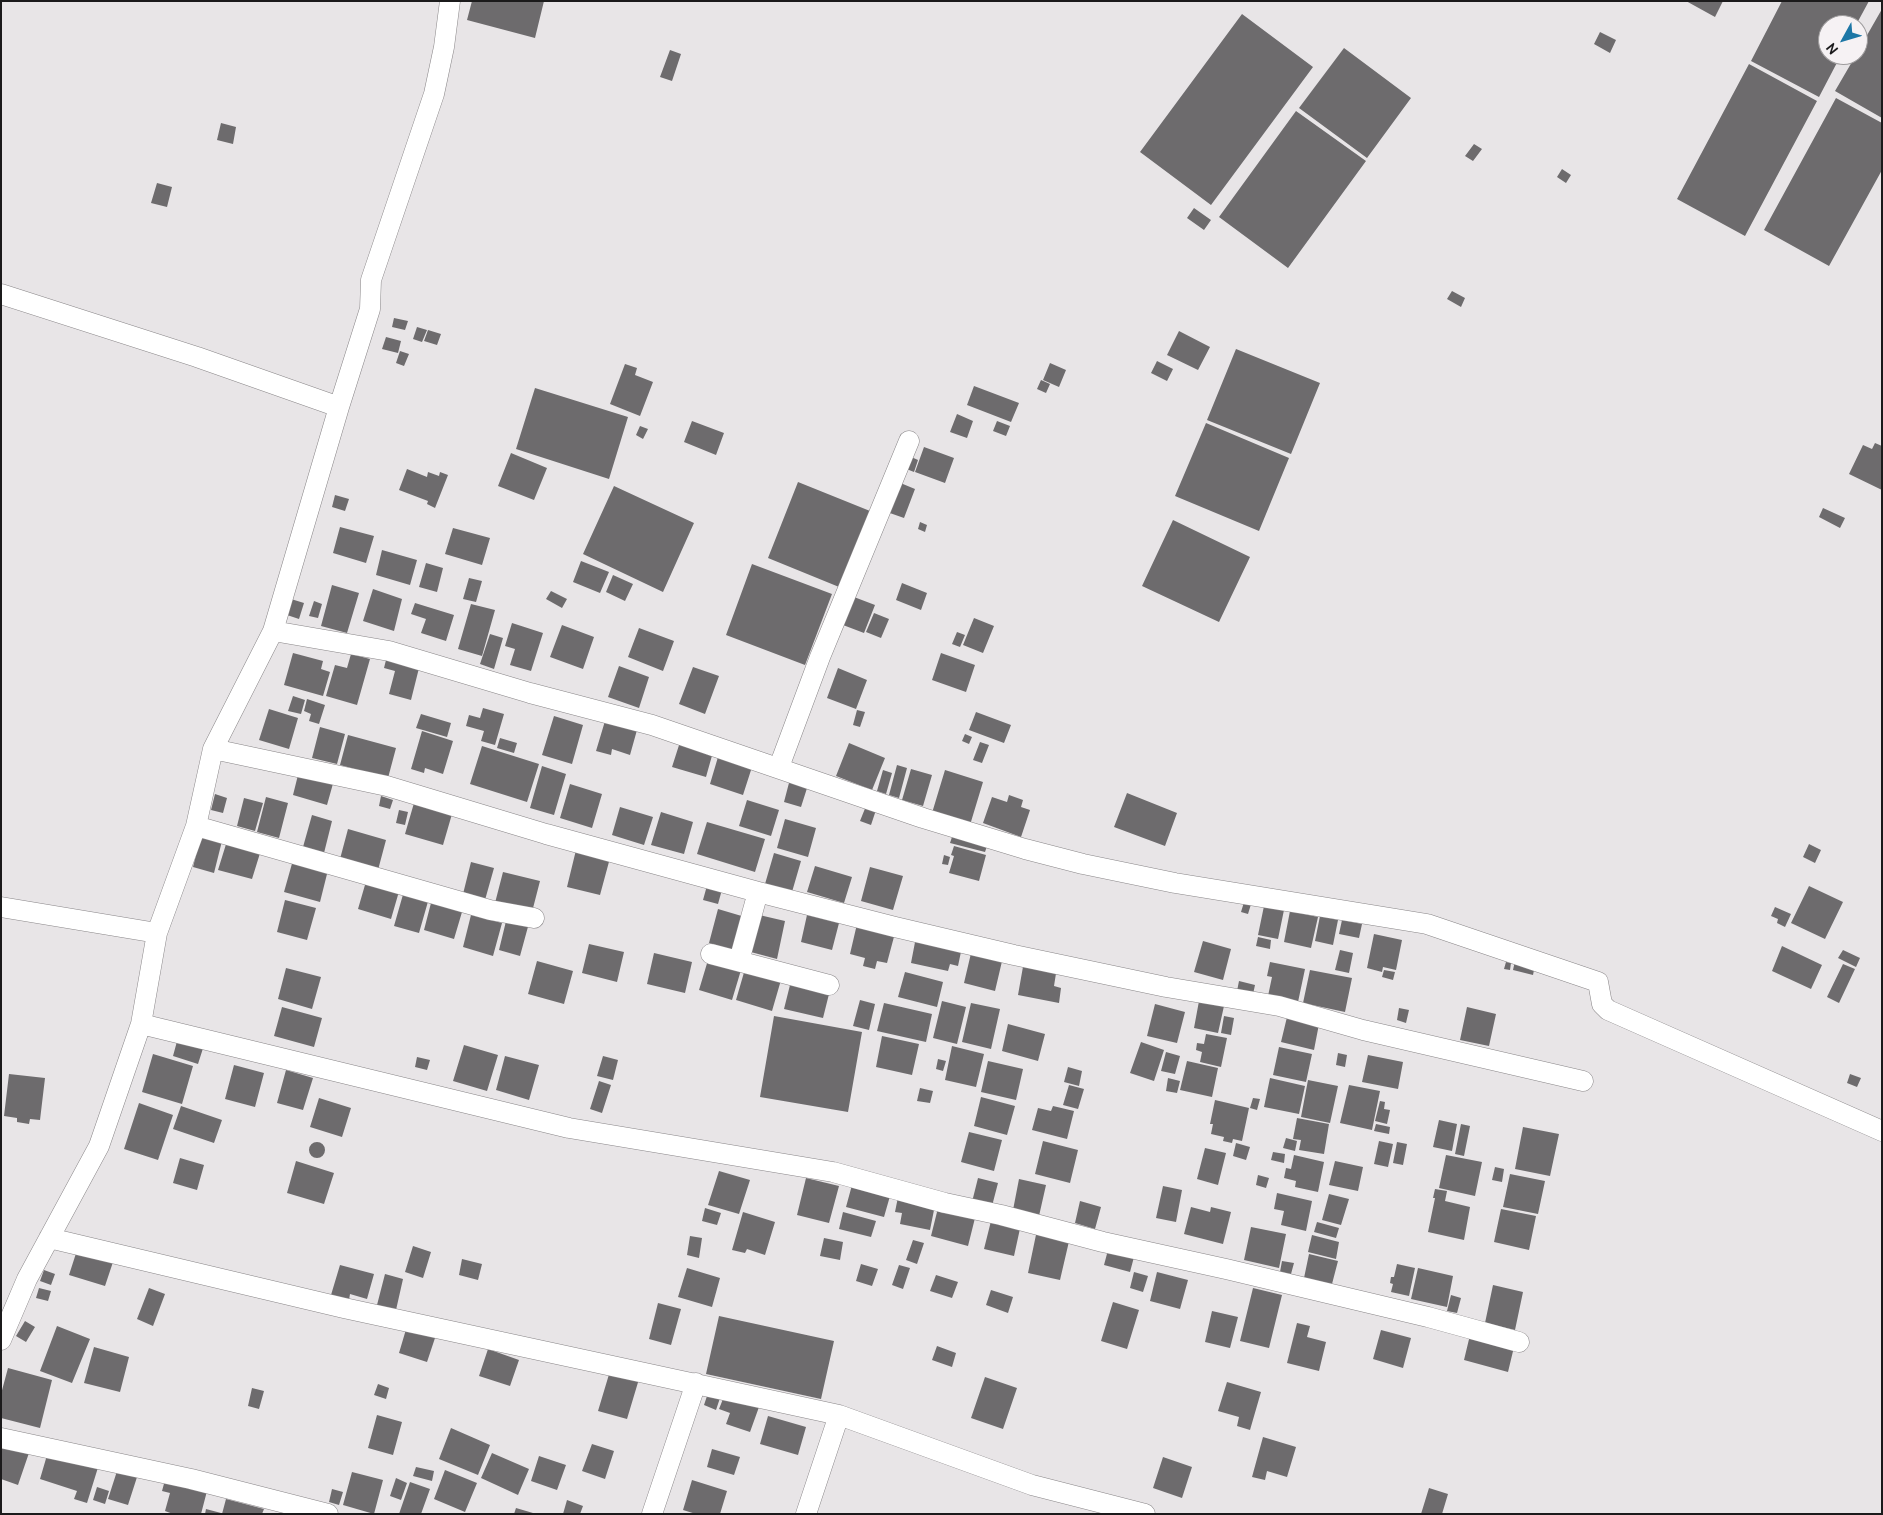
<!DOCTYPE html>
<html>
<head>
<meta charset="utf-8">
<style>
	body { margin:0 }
	#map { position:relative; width:1883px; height:1515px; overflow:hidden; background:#e8e5e7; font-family:Cabin,sans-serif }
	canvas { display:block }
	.frame { position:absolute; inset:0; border:2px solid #1b1a1b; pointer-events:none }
	.north { position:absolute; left:1818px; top:15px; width:50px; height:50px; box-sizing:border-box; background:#f6f2f4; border:1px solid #9e9c9d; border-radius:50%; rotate:231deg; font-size:14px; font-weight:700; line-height:20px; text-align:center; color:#1b1a1b }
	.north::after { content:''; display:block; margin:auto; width:18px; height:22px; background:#1d77a6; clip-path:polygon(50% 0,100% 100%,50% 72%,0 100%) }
</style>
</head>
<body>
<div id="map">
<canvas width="1883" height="1515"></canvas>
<div class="frame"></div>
<div class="north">N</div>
</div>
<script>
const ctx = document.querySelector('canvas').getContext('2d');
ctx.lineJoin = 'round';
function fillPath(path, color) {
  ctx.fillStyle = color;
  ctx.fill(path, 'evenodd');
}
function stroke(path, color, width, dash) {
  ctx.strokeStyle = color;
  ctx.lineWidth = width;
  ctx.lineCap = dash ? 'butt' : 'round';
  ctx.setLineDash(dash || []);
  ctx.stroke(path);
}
fillPath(new Path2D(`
	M472,1H544L535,38L467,20Z
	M1686,1H1723L1715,17Z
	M1782,1H1869L1856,25H1828V55H1841L1819,97L1751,61Z
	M1882,9V118L1835,91L1856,55H1858V51Z
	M1242,14L1313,67L1211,205L1140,152Z
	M1600,32L1616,40L1610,53L1594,44Z
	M1344,48L1411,98L1367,158L1299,108Z
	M670,50L681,54L672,81L660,77Z
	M1749,64L1817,101L1745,236L1677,199Z
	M1836,98L1882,123V170L1829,266L1764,230Z
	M1296,111L1366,161L1288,268L1219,217Z
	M221,123L236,127L233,144L217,140Z
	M1474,144L1482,149L1473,161L1465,156Z
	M1562,169L1571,175L1566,183L1557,177Z
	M157,183L172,187L167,207L151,203Z
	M1194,208L1211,220L1204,230L1187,218Z
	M1452,291L1465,298L1461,307L1447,299Z
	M394,318L408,321L405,330L392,327Z
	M417,327L427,330L422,342L413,339Z
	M428,330L441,334L437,345L424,341Z
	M1179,331L1210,347L1198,370L1167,355Z
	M386,337L401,341L398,353L382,349Z
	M1236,349L1320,383L1291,454L1207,420Z
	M400,351L409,354L404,366L396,363Z
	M1157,361L1173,369L1167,381L1151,373Z
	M1050,363L1066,370L1059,387L1043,380Z
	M625,364L637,368L635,375L653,382L640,416L610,404Z
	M1041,380L1050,384L1046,393L1037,389Z
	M974,386L1019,403L1011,422L967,405Z
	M535,388L628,417L609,479L516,449Z
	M957,414L973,421L967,438L950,432Z
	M692,421L724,433L716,455L684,442Z
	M997,421L1010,426L1006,436L993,431Z
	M1206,423L1289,458L1259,531L1175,496Z
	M640,426L648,429L643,439L636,435Z
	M1875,443L1882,446V490L1849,474L1863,445L1872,449Z
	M924,447L954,458L945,483L915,472Z
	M511,453L547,468L534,500L498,486Z
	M909,456L918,460L914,472L904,468Z
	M407,469L427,477L428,472L439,476L440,472L448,475L435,508L427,504L428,501L399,490Z
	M798,482L875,513L844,589L768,558Z
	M898,482L915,489L904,518L887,512Z
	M614,486L694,523L663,592L583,554Z
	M335,495L349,499L345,511L332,507Z
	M1823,508L1845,518L1840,528L1819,517Z
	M1173,520L1250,557L1219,622L1142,586Z
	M920,522L927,525L925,532L918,529Z
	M340,527L374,536L366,563L333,553Z
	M453,528L490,538L482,565L445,554Z
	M382,550L417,560L410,585L376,575Z
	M581,561L609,572L600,593L573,582Z
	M426,563L443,568L437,592L419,587Z
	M752,564L832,594L805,665L726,635Z
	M613,575L633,584L625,601L606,592Z
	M469,578L482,581L476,602L463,599Z
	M902,583L927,593L921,610L896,600Z
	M332,585L359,593L347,633L321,626Z
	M373,589L402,599L394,631L363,621Z
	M551,591L567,599L562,608L546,599Z
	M854,597L875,605L864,633L843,625Z
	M291,599L304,603L299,619L287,615Z
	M314,601L322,604L318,618L309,616Z
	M415,603L454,615L446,641L421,633L426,619L411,614Z
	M471,604L495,610L482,656L458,649Z
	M874,613L889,619L881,638L866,632Z
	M974,618L994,626L983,653L963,645Z
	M512,623L543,633L531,671L510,665L515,649L505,646Z
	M562,625L594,637L583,669L550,657Z
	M639,628L674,641L663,671L628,657Z
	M957,632L965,635L960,647L952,644Z
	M490,634L503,638L494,669L480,664Z
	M293,653L323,661L321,669L330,672L323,696L284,685Z
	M941,653L975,665L966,692L932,680Z
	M351,654L370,659L357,705L326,696L335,665L347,668Z
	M386,660L419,668L411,700L389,694L395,671L384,668Z
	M619,666L649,677L639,708L608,697Z
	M693,667L719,676L705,714L679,704Z
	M838,668L867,680L856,709L827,698Z
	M293,696L305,700L301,714L288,711Z
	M307,699L325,705L319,724L309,721L311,714L304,711Z
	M483,708L504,714L495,745L481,741L484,731L466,726L469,715L480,718Z
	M269,709L298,718L289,749L259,740Z
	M857,710L865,712L860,727L853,725Z
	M976,712L1011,725L1004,743L969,730Z
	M421,714L451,723L447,737L416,728Z
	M554,716L583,725L572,764L542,755Z
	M605,721L637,730L630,755L612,749L611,755L596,751Z
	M320,727L345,734L337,764L312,758Z
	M422,731L453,741L443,774L425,768L424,773L411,769Z
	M965,734L972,737L969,744L962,741Z
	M348,735L396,748L388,778L340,765Z
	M500,738L517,743L514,753L497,748Z
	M680,742L713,752L706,777L672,767Z
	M980,742L989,745L982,763L973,760Z
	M849,743L885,758L872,790L836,776Z
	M482,746L539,764L527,802L470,784Z
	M718,757L752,767L743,795L710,784Z
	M897,765L907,768L899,798L889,795Z
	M542,766L566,774L554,815L530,808Z
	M300,767L334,780L327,805L293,795Z
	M911,769L932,775L923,806L902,800Z
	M883,770L892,773L886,794L877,791Z
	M945,770L983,782L970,825L932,813Z
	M790,779L808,785L801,807L784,802Z
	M570,784L602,794L592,828L560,818Z
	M1127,793L1177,813L1165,846L1114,827Z
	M215,794L227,798L223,813L211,810Z
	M1009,795L1023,800L1021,807L1030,810L1021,837L983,823L992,797L1007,802Z
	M381,796L393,800L390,809L379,806Z
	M266,797L288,803L279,838L257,832Z
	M244,798L263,803L255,831L237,826Z
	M747,800L779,810L771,836L739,826Z
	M414,803L452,814L443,845L405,834Z
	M866,806L876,810L871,825L860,821Z
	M620,807L653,817L644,845L612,835Z
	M399,810L408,812L405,825L396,823Z
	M661,812L693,822L684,854L651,845Z
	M312,815L332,821L324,853L303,847Z
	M785,819L816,828L808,857L777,848Z
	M707,822L765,839L755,872L697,854Z
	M348,829L386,840L378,870L340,859Z
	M202,831L223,837L214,873L193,867Z
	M954,831L989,840L985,852L950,843Z
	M227,841L261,850L252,879L218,870Z
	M1809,844L1821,850L1815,863L1803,857Z
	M954,846L986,855L979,881L949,873L954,856L951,855Z
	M576,850L610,858L600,895L567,887Z
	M774,853L801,861L792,892L765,884Z
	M944,855L950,857L948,865L942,864Z
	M293,860L328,870L320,902L284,892Z
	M471,862L494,868L485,900L463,894Z
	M815,866L852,877L844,903L807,892Z
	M870,867L903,876L893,910L861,901Z
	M503,872L540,881L532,912L495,903Z
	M367,878L400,888L391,919L358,909Z
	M708,882L723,886L718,904L703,900Z
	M1809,886L1843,902L1825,939L1791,923Z
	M404,891L429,898L419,933L394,926Z
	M1245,899L1252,901L1248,914L1241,912Z
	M285,900L316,908L307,940L277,932Z
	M431,903L462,912L454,939L424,930Z
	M1264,906L1284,910L1278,939L1258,935Z
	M1775,907L1791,914L1785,927L1777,923L1778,919L1771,916Z
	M718,909L745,917L736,951L709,943Z
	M1290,911L1318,917L1311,948L1284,942Z
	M755,914L785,921L777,959L747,951Z
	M471,915L502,923L493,956L463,947Z
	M807,915L839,923L832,950L801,942Z
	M1320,916L1338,920L1333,945L1315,941Z
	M507,917L529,923L520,956L499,950Z
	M1342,920L1362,924L1359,938L1339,934Z
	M857,924L895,933L887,963L877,961L875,969L863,966L865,958L850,954Z
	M1374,934L1402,940L1396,970L1383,967L1382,972L1367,968Z
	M916,937L962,947L958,966L950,964L948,971L911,963Z
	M1258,937L1271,940L1270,949L1256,946Z
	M1203,941L1231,949L1223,980L1194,972Z
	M589,944L624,952L617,982L582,973Z
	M1782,946L1822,965L1811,989L1772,971Z
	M972,949L1003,957L995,991L964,983Z
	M1340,950L1353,953L1349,973L1335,970Z
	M1843,950L1860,958L1856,967L1838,958Z
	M654,953L692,962L685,993L647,984Z
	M708,960L741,970L732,1000L699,990Z
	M537,961L573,971L564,1004L528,994Z
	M1024,961L1057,967L1054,986L1061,988L1059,1003L1018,995Z
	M1515,961L1535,965L1533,975L1513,970Z
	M1270,962L1305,969L1298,1002L1268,996L1272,977L1267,976Z
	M1506,962L1511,963L1510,970L1504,969Z
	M1843,964L1855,969L1839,1003L1827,997Z
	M286,968L321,977L312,1009L278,999Z
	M745,969L781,980L772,1011L736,1000Z
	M1310,970L1352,978L1345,1012L1303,1003Z
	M1384,970L1395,972L1393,980L1382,977Z
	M905,972L943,982L937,1007L898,997Z
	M791,981L830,990L823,1018L784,1009Z
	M1239,981L1255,985L1252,999L1236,996Z
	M860,1000L875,1004L869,1030L853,1026Z
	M942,1001L966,1007L957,1044L933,1038Z
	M1199,1001L1224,1006L1218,1033L1194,1028Z
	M884,1003L932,1014L926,1042L877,1031Z
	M971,1003L1000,1009L991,1049L962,1042Z
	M1155,1004L1185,1012L1177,1043L1147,1036Z
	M282,1007L322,1018L314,1047L274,1036Z
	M1467,1007L1496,1014L1489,1046L1460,1040Z
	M1399,1008L1409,1010L1406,1023L1397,1020Z
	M774,1016L862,1032L848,1112L760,1097Z
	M1224,1016L1234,1018L1231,1035L1221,1033Z
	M1287,1017L1319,1024L1314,1050L1281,1042Z
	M1008,1024L1045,1034L1038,1061L1002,1051Z
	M179,1034L205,1042L198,1064L173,1056Z
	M1206,1034L1227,1038L1221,1067L1200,1062L1202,1052L1196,1050L1197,1043L1204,1044Z
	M882,1036L919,1044L912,1075L876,1067Z
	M1141,1042L1164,1050L1154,1081L1130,1073Z
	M464,1045L498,1055L487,1091L453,1081Z
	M952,1046L984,1054L976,1087L945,1080Z
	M1279,1047L1312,1054L1306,1082L1273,1075Z
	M1166,1052L1180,1056L1175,1074L1161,1071Z
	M1338,1053L1347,1055L1345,1067L1336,1065Z
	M153,1054L193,1066L182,1104L142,1092Z
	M1368,1055L1403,1062L1398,1089L1362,1082Z
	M505,1056L539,1065L529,1100L496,1090Z
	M603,1056L618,1060L613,1080L597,1076Z
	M417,1057L430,1060L427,1070L415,1067Z
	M938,1059L946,1061L943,1071L936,1069Z
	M988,1061L1023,1069L1016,1100L981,1092Z
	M1187,1061L1218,1068L1212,1097L1180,1090Z
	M234,1065L264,1073L255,1107L225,1099Z
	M1068,1067L1082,1071L1079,1086L1064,1082Z
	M286,1070L313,1078L303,1110L277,1103Z
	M9,1074L45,1078L40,1120L30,1119L29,1124L17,1122V1118L4,1116Z
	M1850,1074L1861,1078L1857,1087L1847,1083Z
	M1168,1078L1180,1081L1177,1093L1166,1091Z
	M1270,1078L1305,1086L1299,1114L1264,1107Z
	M1308,1080L1338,1086L1330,1123L1301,1117Z
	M599,1081L611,1085L602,1113L590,1109Z
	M1069,1085L1084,1089L1078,1109L1063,1105Z
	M1349,1085L1380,1091L1372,1130L1340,1123Z
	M920,1088L933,1091L930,1103L917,1101Z
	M981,1097L1015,1106L1007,1135L974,1126Z
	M319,1098L351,1108L342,1137L310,1127Z
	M1253,1098L1260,1099L1257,1110L1250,1108Z
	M1215,1100L1249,1108L1242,1141L1233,1139L1232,1143L1223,1141L1224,1137L1211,1134L1213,1124H1210Z
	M1380,1101L1385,1102L1384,1109L1390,1110L1387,1124L1375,1121Z
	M139,1103L173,1115L158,1160L124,1149Z
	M181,1106L222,1120L214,1143L173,1129Z
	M1053,1106L1074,1111L1067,1139L1032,1130L1038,1108L1051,1111Z
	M1297,1118L1329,1124L1324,1154L1299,1150L1301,1140L1293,1139Z
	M1439,1120L1457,1124L1452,1151L1433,1147Z
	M1376,1124L1390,1127L1389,1134L1374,1131Z
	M1461,1124L1470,1126L1464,1156L1455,1154Z
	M1523,1127L1559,1134L1550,1176L1515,1169Z
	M969,1132L1002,1140L994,1171L961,1162Z
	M1286,1138L1297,1141L1295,1151L1283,1148Z
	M1043,1141L1078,1150L1070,1183L1035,1174Z
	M1379,1141L1393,1144L1388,1167L1374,1164Z
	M309 1150a8 8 0 1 1 16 0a8 8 0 1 1-16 0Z
	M1397,1142L1407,1144L1403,1165L1393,1163Z
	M1236,1143L1250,1147L1246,1160L1233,1156Z
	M1205,1148L1226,1153L1218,1185L1197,1179Z
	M1273,1152L1285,1154L1284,1163L1271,1160Z
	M1294,1155L1324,1162L1318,1192L1295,1187L1296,1181L1284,1178L1286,1168L1291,1169Z
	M1446,1155L1482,1162L1475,1196L1439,1188Z
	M180,1158L204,1165L197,1190L173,1183Z
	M296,1161L334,1173L324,1204L287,1193Z
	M1335,1161L1363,1167L1358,1191L1329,1185Z
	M1495,1167L1504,1169L1502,1182L1492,1180Z
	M719,1171L750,1180L739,1214L708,1205Z
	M1510,1174L1545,1181L1538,1214L1503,1207Z
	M1258,1175L1269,1178L1266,1188L1256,1185Z
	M806,1178L839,1186L829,1223L797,1215Z
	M978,1178L998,1183L992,1206L972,1202Z
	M1019,1179L1046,1185L1039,1216L1013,1210Z
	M852,1185L890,1196L884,1217L846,1207Z
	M1163,1186L1182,1190L1176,1222L1156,1218Z
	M1435,1189L1447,1191L1445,1201L1470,1207L1464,1240L1428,1232L1435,1198H1433Z
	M1277,1193L1312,1201L1306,1231L1281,1225L1284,1211L1274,1209Z
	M1329,1194L1349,1199L1341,1225L1322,1220Z
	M898,1197L935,1205L930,1230L900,1224L902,1213L895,1212Z
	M1080,1201L1101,1207L1095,1229L1075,1223Z
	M1191,1207L1210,1212L1211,1207L1231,1212L1223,1244L1184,1234Z
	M705,1208L721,1213L717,1225L702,1221Z
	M938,1208L975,1218L968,1246L931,1236Z
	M1501,1209L1536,1216L1529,1250L1494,1242Z
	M743,1212L775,1222L765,1255L747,1249L745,1253L732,1250Z
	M843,1212L876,1221L871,1237L839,1229Z
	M992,1217L1021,1224L1014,1256L984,1249Z
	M1317,1222L1339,1228L1336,1238L1314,1232Z
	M1251,1227L1286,1234L1279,1268L1244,1260Z
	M1037,1230L1070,1237L1060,1280L1028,1273Z
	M1312,1235L1339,1242L1336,1259L1308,1252Z
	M690,1236L702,1238L699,1258L687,1255Z
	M824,1238L843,1242L840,1260L820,1256Z
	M913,1240L924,1243L917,1264L906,1260Z
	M79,1244L115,1256L105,1286L69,1275Z
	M413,1246L431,1252L423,1278L405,1272Z
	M1108,1250L1134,1257L1130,1272L1104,1265Z
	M1309,1254L1338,1261L1332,1284L1304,1278Z
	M462,1259L482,1264L478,1280L459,1275Z
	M1282,1261L1294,1263L1291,1274L1280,1272Z
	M861,1264L878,1269L872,1286L856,1281Z
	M1397,1264L1415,1268L1409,1296L1391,1292L1393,1284L1390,1283L1391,1277H1394Z
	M340,1265L374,1274L367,1299L350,1294L349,1300L331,1295Z
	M899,1265L910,1268L903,1289L892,1285Z
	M687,1268L720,1278L712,1307L678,1297Z
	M1418,1268L1453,1276L1447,1307L1411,1299Z
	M44,1270L55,1274L51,1285L40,1281Z
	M1134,1272L1148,1276L1143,1292L1130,1288Z
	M1157,1272L1188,1280L1180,1309L1150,1301Z
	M385,1274L403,1279L396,1310L377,1305Z
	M936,1275L958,1282L952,1298L930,1291Z
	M1493,1285L1523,1292L1515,1330L1485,1323Z
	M39,1288L51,1291L48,1301L36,1298Z
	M149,1288L165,1294L153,1326L137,1319Z
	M1253,1288L1282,1295L1269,1348L1240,1341Z
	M991,1290L1013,1297L1008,1313L986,1305Z
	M1451,1295L1461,1298L1457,1313L1447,1311Z
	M1113,1302L1139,1310L1127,1349L1101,1341Z
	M658,1303L681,1309L671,1345L649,1339Z
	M1212,1311L1238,1317L1230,1348L1205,1342Z
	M719,1316L834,1341L821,1399L706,1374Z
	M25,1321L35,1327L26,1342L16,1336Z
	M1297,1323L1310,1326L1307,1337L1326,1342L1319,1371L1287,1363Z
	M57,1326L90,1339L72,1383L40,1371Z
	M407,1326L436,1335L427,1362L399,1353Z
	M1381,1330L1411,1338L1403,1368L1373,1359Z
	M1470,1335L1514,1347L1508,1372L1464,1360Z
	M937,1346L956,1353L952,1367L932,1360Z
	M94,1347L129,1357L120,1392L84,1383Z
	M488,1349L519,1360L510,1386L479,1376Z
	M8,1368L52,1380L40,1428L1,1418V1394Z
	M610,1371L639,1379L627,1419L598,1411Z
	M985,1377L1017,1388L1003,1429L971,1418Z
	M1227,1382L1261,1392L1250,1430L1237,1426L1239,1417L1218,1411Z
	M378,1384L389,1388L386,1399L374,1395Z
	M252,1388L264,1391L259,1409L248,1406Z
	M708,1393L720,1398L716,1410L704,1405Z
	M725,1394L759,1407L750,1432L726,1424L730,1413L719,1409Z
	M377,1415L402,1422L393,1455L368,1448Z
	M768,1416L806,1427L798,1455L760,1444Z
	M451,1428L490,1445L478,1475L439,1459Z
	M1,1437L31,1447L18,1485L1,1479Z
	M1263,1437L1296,1447L1287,1477L1267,1471L1265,1480L1252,1477Z
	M592,1444L614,1451L605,1479L582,1471Z
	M50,1445L100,1461L87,1503L74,1499L77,1491L40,1479Z
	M712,1449L740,1457L734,1475L707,1467Z
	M492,1453L529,1469L518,1495L481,1478Z
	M539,1456L566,1465L557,1490L531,1481Z
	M1163,1457L1192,1467L1182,1498L1153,1488Z
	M416,1467L434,1471L432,1481L413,1476Z
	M118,1468L138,1474L128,1505L108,1499Z
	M445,1470L477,1483L465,1512L434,1499Z
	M352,1472L383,1480L374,1514L343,1505Z
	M396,1478L407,1483L401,1500L390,1496Z
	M165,1480L207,1491L201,1514H173L165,1511L170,1493L162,1491Z
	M692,1480L727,1491L720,1514H696L683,1510Z
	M410,1482L430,1489L421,1514H399Z
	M97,1487L109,1491L105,1504L93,1500Z
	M1429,1488L1448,1494L1442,1514H1421Z
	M332,1489L343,1492L339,1505L329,1502Z
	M226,1499L264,1509L262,1514H222Z
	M567,1500L583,1506L580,1514H563Z
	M516,1508L533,1513L532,1514H514Z
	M206,1509L221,1513V1514H205Z`), '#6d6b6d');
const minor = new Path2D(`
	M1,294L197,357L339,407
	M273,631L389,651L530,693L652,725L923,818L1025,849L1083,864L1175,883L1427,924L1598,982L1602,1004L1608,1010L1882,1131
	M213,749L387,786L546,834L758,892L895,927L1014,955L1166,987L1279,1006L1363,1030L1583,1081
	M779,767L820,657L909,441
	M196,826L490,910L534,918
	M1,907L157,933
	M711,954L829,985
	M739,961L758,892
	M141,1024L569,1128L833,1172L945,1203L1001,1215L1103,1242L1226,1269L1428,1317L1519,1342
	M49,1238L344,1308L839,1415L1032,1485L1145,1514
	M1,1340L27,1279L99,1146L141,1024L157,933L196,826L213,749L273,631L339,407L370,309L371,280L434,94L444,47L450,1
	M1,1438L191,1479L328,1514
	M652,1514L696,1383
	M806,1514L839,1415`);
stroke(minor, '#898688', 21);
stroke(minor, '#fff', 20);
</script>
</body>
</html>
